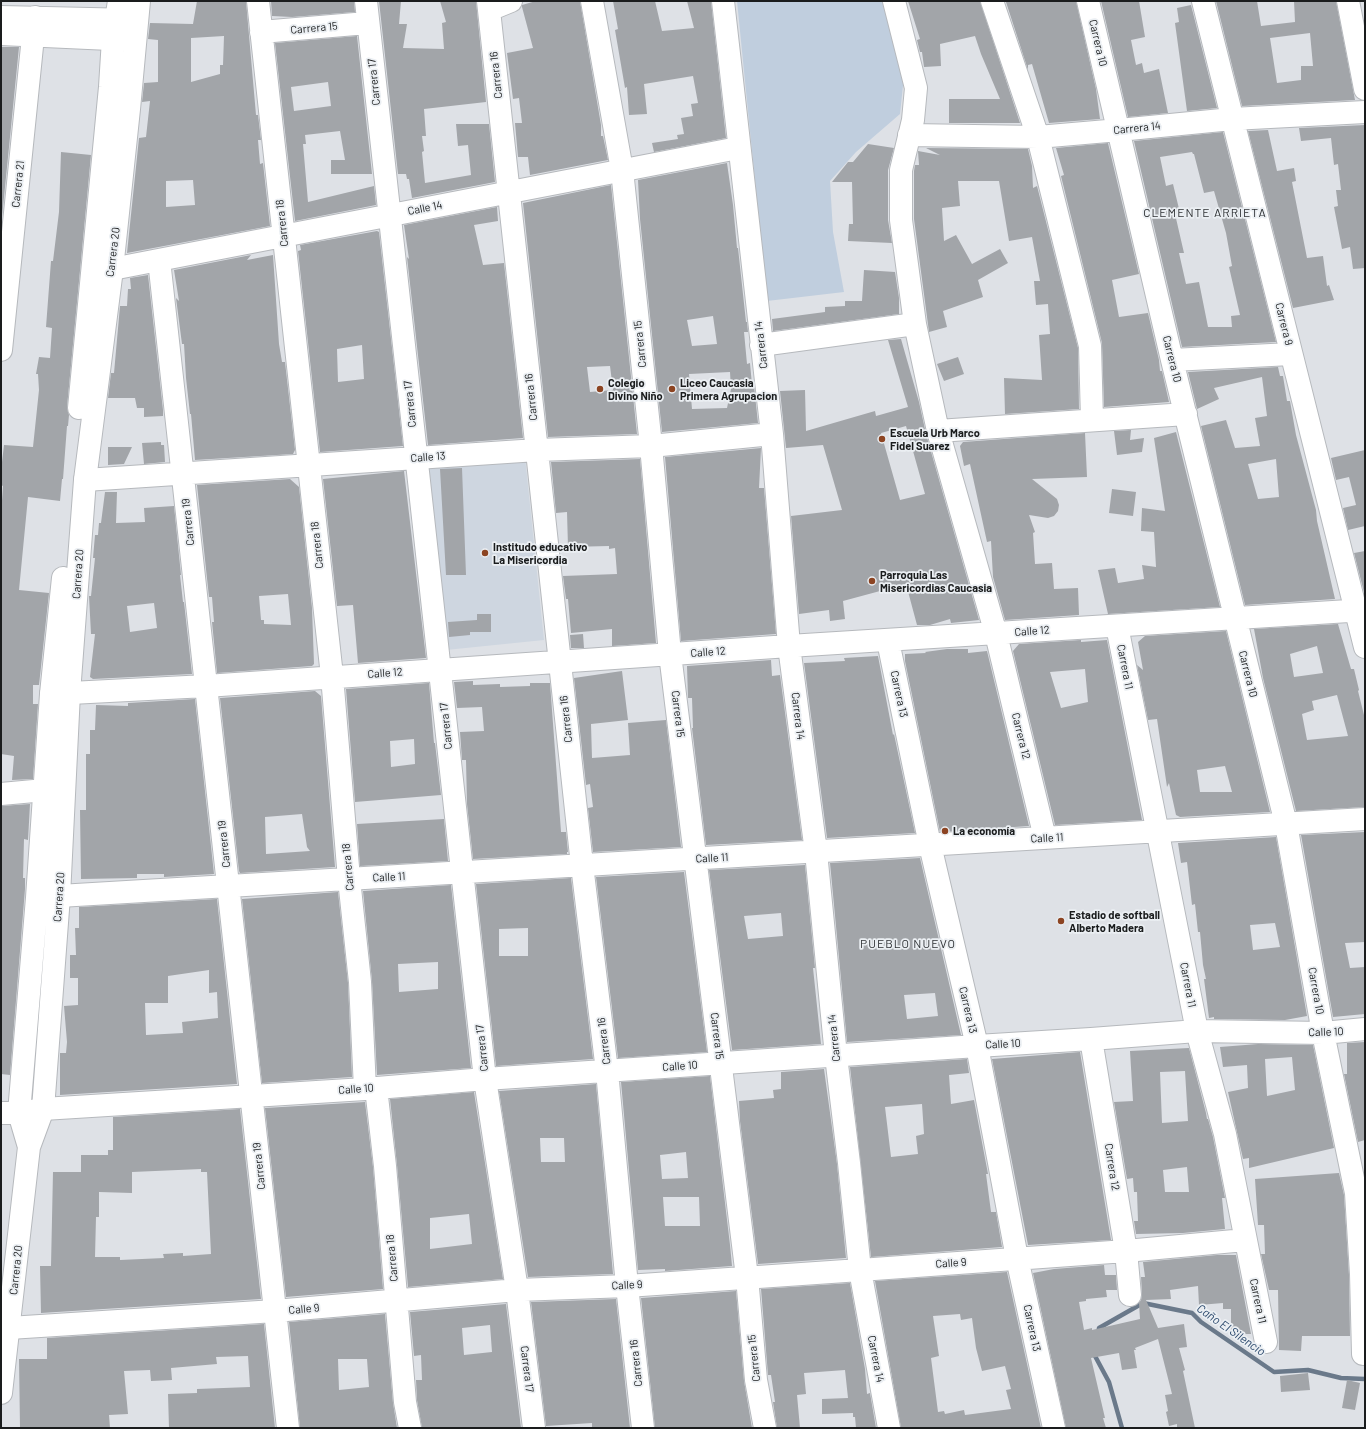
<!DOCTYPE html>
<html>
<head>
<meta charset="utf-8">
<style>
	body { margin:0 }
	#map { position:relative; width:1366px; height:1429px; overflow:hidden; background:#dee1e6; font-family:Barlow,sans-serif }
	canvas { display:block }
	.frame { position:absolute; inset:0; border:2px solid #1a1c1d; pointer-events:none }
</style>
</head>
<body>
<div id="map">
<canvas width="1366" height="1429"></canvas>
<div class="frame"></div>
</div>
<script>
const ctx = document.querySelector('canvas').getContext('2d');
ctx.lineJoin = 'round';
function fillPath(path, color) {
  ctx.fillStyle = color;
  ctx.fill(path, 'evenodd');
}
function stroke(path, color, width, dash) {
  ctx.strokeStyle = color;
  ctx.lineWidth = width;
  ctx.lineCap = dash ? 'butt' : 'round';
  ctx.setLineDash(dash || []);
  ctx.stroke(path);
}
function write(font, color, halo, rows, align = 'center') {
  ctx.font = font + ' Barlow,sans-serif';
  ctx.lineWidth = 3.5;
  ctx.setLineDash([]);
  ctx.textBaseline = 'middle';
  ctx.strokeStyle = halo;
  ctx.fillStyle = color;
  for (const [text, x, y, turn = 0] of rows) {
    ctx.save();
    ctx.translate(x, y);
    ctx.rotate((+turn || 0) * Math.PI / 180);
    ctx.textAlign = isNaN(turn) ? turn : align;
    if (halo) ctx.strokeText(text, 0, 0);
    ctx.fillText(text, 0, 0);
    ctx.restore();
  }
}
fillPath(new Path2D(`
	M525,457L544,640L446,650L427,467Z`), '#ced6e0');
fillPath(new Path2D(`
	M737,1H884L904,76L900,114L856,152L830,181L833,232L844,292L767,301Z`), '#c0cede');
stroke(new Path2D(`
	M1098,1334L1099,1328L1143,1303L1192,1313L1201,1322L1274,1372L1308,1370L1341,1378L1365,1379
	M1096,1353L1095,1356L1109,1382L1122,1428`), '#6a798a', 4.5);
fillPath(new Path2D(`
	M197,1H246L256,115H258L261,140H258L260,164L263,163L270,226L127,253L139,138L146,137L150,101L142,102L144,83L158,82V40L148,39L150,23L193,24ZM224,36L223,65H220V74L191,82V38ZM193,180L195,205L166,207V181Z
	M271,1H354L355,12L292,17L272,16Z
	M379,1H401L399,24H407L403,48L444,49L442,23L446,22L440,1H476L486,102L424,109L426,136H422L424,151L422,152L425,183L471,175L468,145L458,146L456,124H489L495,182L412,198L409,179H407L406,174H398Z
	M536,1H580L601,125V136H603L608,160L530,175L528,157H518L515,123H522L519,98L513,99L507,53L533,48L522,7V5Z
	M613,1H655L662,31L694,28L687,1H711L726,138L654,152L652,143L678,139L677,135L684,134L681,118L693,116L691,104L698,103L693,76L644,84L647,114L629,115L627,87L625,88L615,30L618,29Z
	M908,1H980L1020,123H949V99H1000L981,54L975,36L940,44L941,66L924,67L922,52H920L917,40L920,39Z
	M1010,1H1076L1096,89L1100,119L1049,123L1032,64L1028,65V70L1006,2Z
	M1101,1H1139L1145,37L1131,40L1136,65L1142,63L1144,73L1159,69L1168,113L1128,117Z
	M1216,1H1257L1261,26L1295,22L1294,1H1336L1355,100L1242,106ZM1310,33L1313,66H1301V80L1277,83L1270,38Z
	M1191,5L1217,108L1187,111L1175,23L1179,22L1177,8Z
	M357,36L372,174H331V160H345L340,131L305,135L306,144H303L308,202L374,186L376,205L295,221L275,43ZM328,82L331,106L294,111L291,87Z
	M1,47H19L1,227Z
	M1365,125V268L1353,269L1350,247L1342,249L1334,207L1338,206L1336,190H1341L1338,164L1334,165L1331,138L1301,141L1299,128Z
	M1268,130L1277,171L1294,168L1296,181L1292,182L1307,258L1323,256L1327,286L1329,285L1334,300L1293,308L1248,131Z
	M1223,132L1276,342L1182,347L1134,141ZM1192,152L1193,154H1194L1204,193L1214,191L1226,233L1232,266L1229,267L1240,315L1231,316L1232,327H1208L1199,282L1186,284L1179,253H1184L1175,214L1180,213L1173,184L1166,186L1160,157Z
	M1108,143L1139,274L1112,280L1119,317L1148,313L1159,360L1160,371H1162L1169,402L1104,407L1102,343L1061,176L1064,175L1056,148Z
	M868,144L894,148L888,170V220L892,243L848,241L849,224H853L852,182H832L848,162H853Z
	M926,148L1028,149L1032,166L1033,188L1037,186L1078,348L1079,409L1005,414L1004,378L1042,380L1039,335L1050,334L1048,304L1036,305L1034,281H1040L1032,237L1009,241L999,181H958L960,206L942,208L944,241L956,235L972,264L1000,249L1008,263L978,280L983,297L943,311L947,327L929,332L914,219V171L915,165H919L918,151L940,155Z
	M61,152L91,155L67,407L69,415L68,426H67L63,479H62L60,501L28,497L19,590L49,593L39,685H33V704H38L33,779L12,780L14,756L1,754V515L3,486L1,485L2,462L4,445L33,447L39,390L38,374H36L39,357L50,358L52,328L46,327L51,261H53L59,212Z
	M727,163L733,205L737,248H738L746,322H747L748,332H744L747,364L750,363L752,385L754,386L758,423L662,432L640,219L638,180ZM713,316L717,344L692,346L687,320ZM730,372L731,389L727,408L692,409L689,374Z
	M611,185L637,434L548,437L523,203ZM610,366L613,390L590,392L587,367Z
	M497,207L498,221L474,225L483,265L504,263L523,438L428,445L407,257L409,259L404,225Z
	M377,231L379,232L403,446L320,452L298,251L301,250L300,245ZM362,345L364,379L338,382L337,349Z
	M251,255L247,260L273,255L279,344L282,362H285L295,450L293,454L195,460L191,414H190L186,378L184,344H182L176,298L179,301L174,270Z
	M864,270L895,272L899,298V314L773,331L772,319L825,312V307L845,306V301H862Z
	M148,275L163,410V416L144,417V408H137L135,398H108L111,373H114L120,306H127L128,289H131L130,278Z
	M901,339L919,402L926,434L979,620L951,623L950,619L930,625H917L906,584L843,601L845,619L830,621L829,610L799,614L791,516L842,510L823,445L786,448L780,391L805,390L806,431L875,411L876,416L908,407L888,340ZM906,426L925,494L900,500L881,433Z
	M958,357L964,374L944,381L937,364Z
	M1278,367L1280,376H1283L1287,401H1290L1296,435L1316,510L1317,521L1335,599L1245,605L1201,426L1226,420L1235,448L1260,446L1255,418L1267,416L1262,377L1214,388L1219,399L1197,409L1188,372ZM1276,459L1279,497L1258,499L1248,464Z
	M1131,430L1130,440L1144,438L1142,452L1117,455L1114,431Z
	M1176,432L1220,607L1108,614L1098,570L1115,568L1118,583L1144,579L1142,565L1156,567L1154,532L1141,531L1142,508L1165,511L1154,438Z
	M1085,433L1087,477L1032,479L1057,499L1059,505L1058,511L1054,516L1048,518L1029,515L1035,532L1033,533L1035,564L1052,563L1054,589L1078,588L1079,615L1005,620L993,577L991,541L987,542L970,464L964,466L960,446L963,442Z
	M161,442V445H164L165,462L144,464L142,443Z
	M108,447H132L124,464L108,465Z
	M761,448L759,488H764L776,634L681,641L665,457Z
	M1365,450V526L1348,530L1343,508L1356,505L1349,477L1336,480L1331,458Z
	M640,459L656,643L612,646V629L571,633L568,599H566L563,576L617,574L615,548L609,549V546L568,547L567,512L556,513L551,462Z
	M462,468L466,575H446L440,469Z
	M404,471L426,658L358,663L353,605L337,606L323,479Z
	M290,479L299,487L312,608L314,664L312,666L217,673L212,622H214L212,597H209L197,485ZM288,594L291,625L264,624V620H261L259,596Z
	M1112,489L1136,492L1133,516L1109,513Z
	M105,492H117L116,523L145,522L144,508L174,506L181,575H180L183,602H184L192,674L93,679L90,677L95,634H91L89,596H91L95,558H93L95,535H98L99,523H101ZM154,603L157,628L130,632L127,606Z
	M1365,551V596L1354,553Z
	M477,614H491V632H470V635L449,637L448,622L477,620Z
	M1338,624L1351,669H1354L1359,690L1358,691L1365,719V807L1296,811L1263,678L1254,629ZM1317,646L1323,673L1294,677L1290,654ZM1337,695L1348,736L1307,740L1302,714L1314,710L1312,701Z
	M1226,631L1270,812L1180,817L1176,815L1169,783L1167,787L1157,719L1148,720L1137,665L1143,670L1138,642L1145,636ZM1225,766L1232,792H1200L1197,770Z
	M583,634L584,648H571L570,635Z
	M1081,640V642L1107,640L1142,820L1055,825L1013,651L1019,644ZM1085,669L1088,702L1061,708L1050,672Z
	M947,649H968V653L987,651L1029,826L940,832L905,661V654L926,653L925,652Z
	M878,656L893,735L894,734L915,833L827,838L804,663L845,661L844,658Z
	M771,660L772,676L780,675L802,840L706,845L692,728H693L692,698H688L687,666Z
	M622,671L628,720L591,724L592,758L630,755L628,723L666,720L681,847L593,852L588,808L593,807L590,784L586,785L574,678Z
	M473,681V685L500,684V687L530,686V683H550L561,832H566L568,852H567V854L473,859L467,804L466,760H462L460,732L484,731L482,707L457,708L454,682Z
	M429,683L434,743H435L441,795L355,802L346,689ZM414,739L415,764L391,767L390,741Z
	M315,691L321,696L335,867L240,873L239,871L220,698ZM302,814L307,847L310,851L266,854L265,817Z
	M195,699L214,874L164,877V874H137V878L81,879L80,810H86V754H90V730H95L96,705L128,706V703Z
	M30,804L28,840L24,839L23,878H25V889L10,1075L1,1074V806Z
	M444,819L448,861L360,866L357,824Z
	M1365,832V942L1345,943L1350,968L1365,967V1014L1333,1017L1301,835Z
	M1276,837L1307,1016L1285,1020L1214,1019V1017L1209,1018L1204,979H1206L1203,965L1200,932H1198L1195,904L1192,905L1187,862L1181,863L1178,843ZM1275,923L1280,947L1253,950L1250,925Z
	M920,858L961,1035L847,1042L830,863ZM935,993L938,1016L907,1019L904,995Z
	M805,865L815,968H813L821,1044L732,1050L709,870ZM781,913L783,936L748,939L744,916Z
	M684,872L707,1052L618,1058L596,877Z
	M571,878L593,1059L496,1066L476,884ZM528,928V956H499V929Z
	M451,885L471,1068L377,1075L372,981L363,891ZM438,962V989L399,992L398,964Z
	M338,892L348,983L352,1077L262,1083L242,899Z
	M217,899L237,1084L60,1095V1053H66L67,1042L64,1006L78,1005V978H70V955H76L75,928H79V907ZM209,970V993L217,992L218,1018L182,1022L183,1033L146,1035L145,1003H168V976Z
	M1365,1042V1140L1358,1142L1344,1074H1347V1043Z
	M1258,1044L1313,1045L1334,1148L1249,1168V1158L1243,1159L1228,1092L1248,1088L1247,1065L1223,1067L1220,1047ZM1292,1057L1295,1090L1267,1096L1265,1059Z
	M1189,1048L1206,1113L1207,1119H1208L1213,1137L1225,1198H1222L1225,1229L1183,1233L1136,1234L1134,1221H1138L1137,1192H1134L1133,1178L1127,1179L1114,1102L1133,1101L1130,1051ZM1185,1071L1188,1121L1162,1123L1160,1072ZM1187,1167L1189,1192H1165L1163,1170Z
	M1080,1052L1111,1240L1028,1245L992,1059Z
	M967,1059L969,1073L949,1075L951,1104L974,1100L988,1174H986L991,1212H996L1002,1247L871,1257L850,1067ZM922,1104L924,1134L916,1136L918,1154L891,1157L885,1107Z
	M824,1069L837,1164L846,1258L758,1264L740,1121L739,1101L774,1098L773,1090L781,1089V1072Z
	M710,1076L730,1245L732,1266L665,1271V1269L638,1270L621,1082ZM686,1152L688,1178L662,1179L660,1155ZM663,1197H699L700,1226H665Z
	M596,1084L613,1274L528,1277L499,1091ZM540,1138H564L565,1162H541Z
	M474,1092L503,1279L408,1287L397,1165L390,1099ZM469,1214L472,1244L430,1249V1218Z
	M365,1102L373,1167L383,1289L286,1297L265,1108Z
	M240,1109L261,1299L41,1313L40,1266H51L53,1172H81V1155H108V1150H113V1117ZM201,1169V1172H207L211,1254L183,1256V1253L163,1254L164,1258L120,1260V1257H95L96,1217H99V1192L132,1193V1172Z
	M1339,1173L1344,1195L1349,1275L1350,1336H1302L1301,1351L1279,1350L1278,1290H1269L1261,1254H1265L1264,1225H1258L1255,1179Z
	M1217,1255H1236L1251,1334H1231V1309H1223V1303L1199,1305L1198,1286L1170,1290L1171,1299L1146,1300L1158,1328L1184,1324L1187,1347L1179,1348L1185,1370L1183,1371L1195,1428H1177V1424L1169,1426L1166,1412L1168,1411L1165,1395L1172,1394L1158,1339L1135,1348L1136,1350H1134L1137,1368L1122,1370L1119,1353L1091,1358L1105,1418H1103L1106,1428H1066L1033,1273L1054,1269L1104,1265L1105,1275H1116L1117,1290H1106L1107,1297L1086,1299V1301L1079,1302L1084,1330L1092,1328V1330L1140,1319L1139,1303L1141,1300L1142,1294L1141,1277H1145L1143,1262Z
	M1007,1272L1041,1428H901L875,1281ZM960,1314L961,1320L972,1318L976,1348L982,1371L1005,1366L1011,1389L1006,1390L1011,1409L965,1415L964,1410L945,1414L944,1411L938,1412L931,1358L939,1356L933,1316Z
	M850,1283L865,1369L867,1394L870,1393L876,1428H856L855,1417H853V1413L822,1414V1399L848,1398L845,1370L804,1373L806,1394L797,1395L800,1428H777L773,1402H775L771,1375H768L761,1289Z
	M736,1291L744,1381L752,1428H655L641,1298Z
	M616,1299L630,1428H592V1423L546,1426L531,1302Z
	M506,1304L521,1428H422L417,1400L416,1380H422L421,1355L414,1356L410,1312ZM490,1325L492,1352L464,1355L462,1328Z
	M385,1314L393,1403L397,1428H300L289,1322ZM338,1359H367L369,1387L339,1390Z
	M264,1324L275,1428H169L168,1394L197,1393V1389L250,1387L248,1356L216,1357L217,1364L171,1368L172,1380L151,1381L150,1370L124,1371L128,1414L109,1415L110,1428H20L19,1359H47V1338Z
	M1308,1373L1310,1390L1281,1392L1280,1376Z
	M1347,1380L1360,1383L1355,1410L1342,1408Z`), '#a2a5a9');
const minor = new Path2D(`
	M258,1L332,676L349,879L360,982L365,1089
	M366,1L485,1079L517,1290L534,1428
	M488,1L582,865L607,1071L627,1286L643,1428
	M592,1L622,170L651,446L670,654L747,1277L756,1380L765,1428
	M723,1L772,434L789,646L816,852L836,1056L849,1163L860,1270L889,1428
	M894,1L916,88L913,120L901,170V220L915,324L938,431L996,634L1045,838
	M992,1L1038,137L1090,346L1092,420
	M1088,1L1172,360L1286,824L1323,1033L1356,1193L1361,1274L1363,1354
	M1203,1L1365,647
	M1348,1L1365,89
	M489,10L511,1
	M1,17L134,20
	M261,32L367,23
	M1,34L132,40
	M909,135L1038,137L1119,130L1232,119L1365,112
	M159,260L288,1428
	M112,269L738,148
	M761,345L915,324
	M1,350L35,17
	M1172,360L1291,354
	M938,431L1186,414
	M85,480L537,450L651,446L772,434
	M1117,626L1197,1031L1225,1134L1266,1342
	M888,641L930,845L977,1046L1017,1258L1054,1428
	M51,694L206,686L789,646L1365,610
	M1,794L45,790
	M59,896L1365,819
	M1091,1039L1126,1251L1130,1295
	M376,1088L385,1166L405,1402L410,1428
	M1,1113H19L43,1109L365,1089L485,1079L977,1046L1091,1039L1197,1031L1323,1033L1365,1029
	M9,1328L275,1311L517,1290L627,1286L860,1270L1126,1251L1245,1240`);
const major = new Path2D(`
	M79,408L110,87L113,39L119,1
	M29,1147L19,1113L37,898L51,694L63,578
	M1,1393L29,1147L43,1109L59,896L69,693L85,480L112,269L129,109L139,1`);
stroke(minor, '#b6b9bd', 24);
stroke(major, '#b6b9bd', 24);
stroke(minor, '#fff', 22);
stroke(major, '#fff', 22);
for (const [x, y, r, color] of [
	[600,389,4,"#8c4422"],
	[672,389,4,"#8c4422"],
	[882,439,4,"#8c4422"],
	[485,553,4,"#8c4422"],
	[872,581,4,"#8c4422"],
	[945,831,4,"#8c4422"],
	[1061,921,4,"#8c4422"]
]) {
  const dot = new Path2D();
  dot.arc(x, y, r, 0, 2 * Math.PI);
  ctx.fillStyle = color;
  ctx.fill(dot);
  stroke(dot, '#ebeff3', 1.5);
}
write('11px', '#1a1c1d', '#ebeff3', [
	["Carrera 15",314,28,-5],
	["Carrera 10",1098,43,77],
	["Carrera 16",496,75,-96],
	["Carrera 17",374,82,-96],
	["Carrera 14",1137,128,-6],
	["Carrera 21",18,184,-84],
	["Calle 14",425,208,-11],
	["Carrera 18",282,223,-96],
	["Carrera 20",113,252,-83],
	["Carrera 9",1284,324,76],
	["Carrera 15",640,344,-96],
	["Carrera 14",761,345,-97],
	["Carrera 10",1172,359,76],
	["Carrera 16",531,397,-96],
	["Carrera 17",410,404,-96],
	["Calle 13",428,457,-4],
	["Carrera 19",188,522,-96],
	["Carrera 18",317,545,-96],
	["Carrera 20",78,574,-86],
	["Calle 12",1032,631,-4],
	["Calle 12",708,652,-4],
	["Carrera 11",1125,667,79],
	["Calle 12",385,673,-4],
	["Carrera 10",1248,674,76],
	["Carrera 13",899,694,78],
	["Carrera 15",678,714,83],
	["Carrera 14",798,716,83],
	["Carrera 16",566,719,-96],
	["Carrera 17",446,726,-96],
	["Carrera 12",1021,736,76],
	["Calle 11",1047,838,-3],
	["Carrera 19",224,844,-96],
	["Calle 11",712,858,-3],
	["Carrera 18",348,867,-95],
	["Calle 11",389,877,-3],
	["Carrera 20",59,897,-86],
	["Carrera 11",1188,985,79],
	["Carrera 10",1316,991,80],
	["Carrera 13",968,1010,77],
	["Calle 10",1326,1032,-2],
	["Carrera 15",717,1036,83],
	["Carrera 14",834,1038,-96],
	["Carrera 16",604,1041,-97],
	["Calle 10",1003,1044,-3],
	["Carrera 17",482,1048,-96],
	["Calle 10",680,1066,-4],
	["Calle 10",356,1089,-4],
	["Carrera 19",259,1166,-96],
	["Carrera 12",1112,1167,81],
	["Carrera 18",392,1258,-95],
	["Calle 9",951,1263,-4],
	["Carrera 20",16,1270,-84],
	["Calle 9",627,1285,-3],
	["Carrera 11",1258,1301,78],
	["Calle 9",304,1309,-5],
	["Carrera 13",1032,1328,78],
	["Carrera 15",754,1358,-96],
	["Carrera 14",876,1359,79],
	["Carrera 16",636,1363,-96],
	["Carrera 17",527,1369,83]
]);
write('bold 11px', '#1a1c1d', '#ebeff3', [
	["Colegio",608,383],
	["Divino Niño",608,396],
	["Liceo Caucasia",680,383],
	["Primera Agrupacion",680,396],
	["Escuela Urb Marco",890,433],
	["Fidel Suarez",890,446],
	["Institudo educativo",493,547],
	["La Misericordia",493,560],
	["Parroquia Las",880,575],
	["Misericordias Caucasia",880,588],
	["La economía",953,831],
	["Estadio de softball",1069,915],
	["Alberto Madera",1069,928]
], 'left');
ctx.letterSpacing = '1px';
write('12px', '#2f3235', '#ebeff3', [
	["CLEMENTE ARRIETA",1205,213],
	["PUEBLO NUEVO",908,944]
]);
ctx.letterSpacing = '0px';
write('italic 12px', '#29476b', '#ebeff3', [
	["Caño El Silencio",1231,1330,35]
]);
</script>
</body>
</html>
